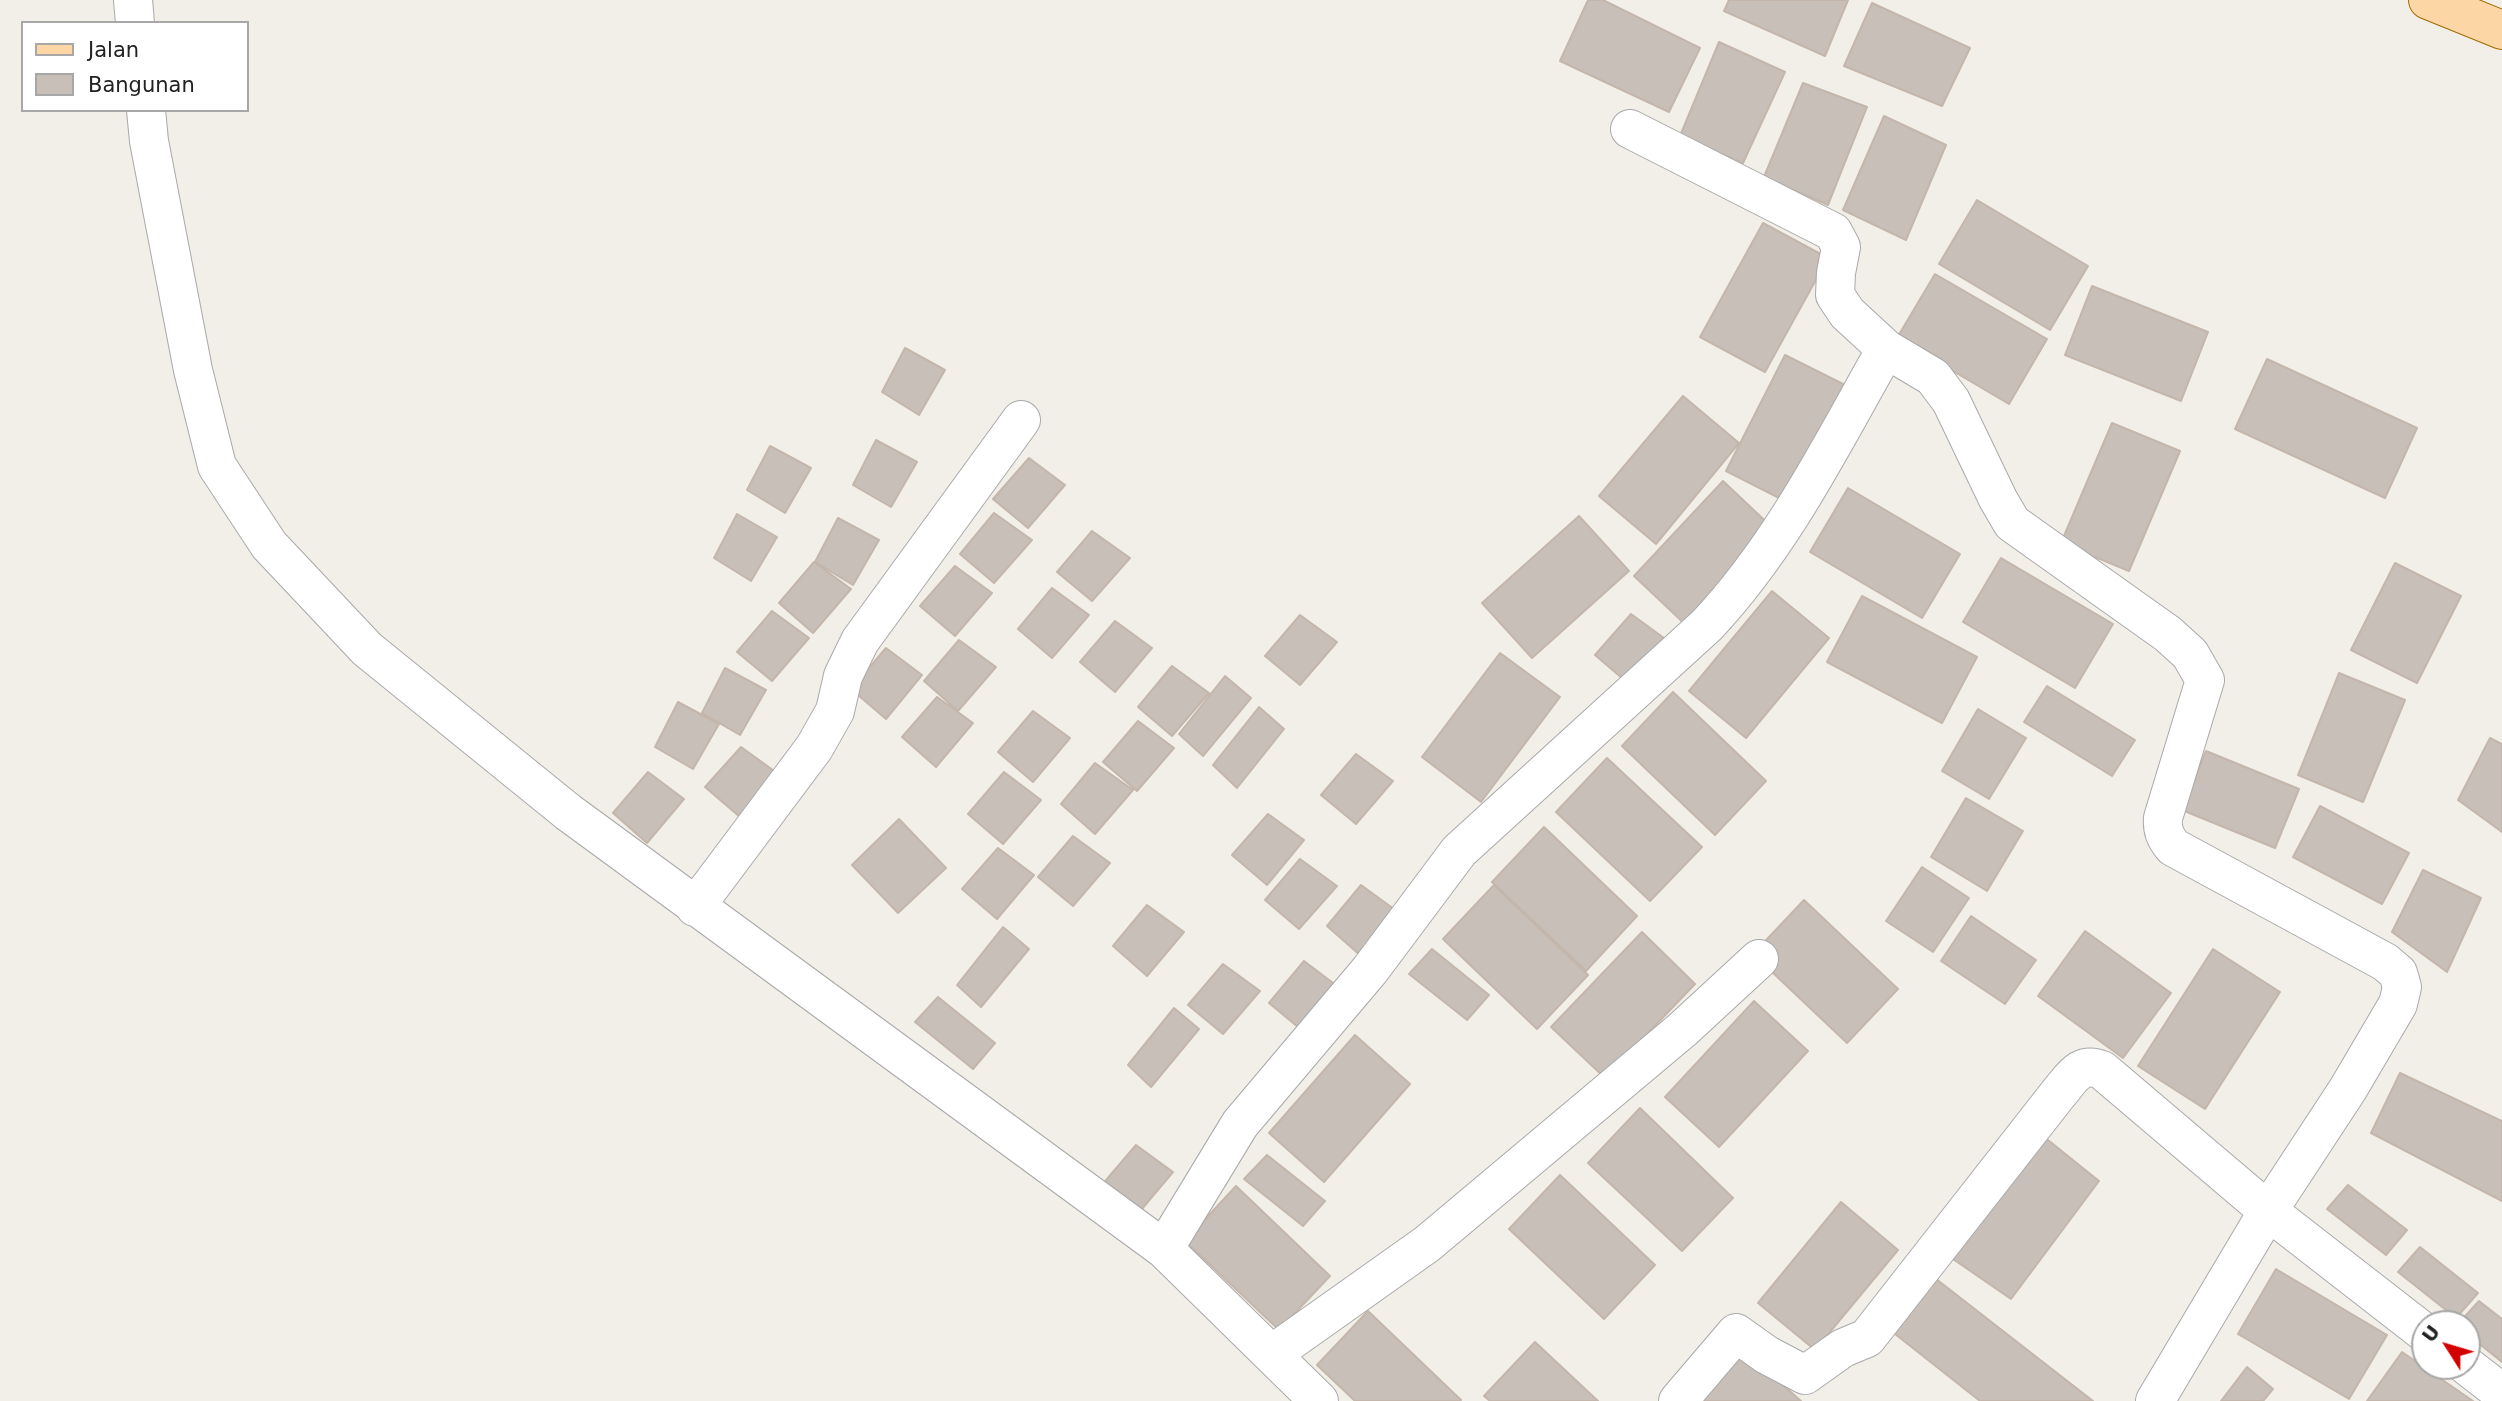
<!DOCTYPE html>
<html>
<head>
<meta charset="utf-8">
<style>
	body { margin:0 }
	#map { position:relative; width:2502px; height:1401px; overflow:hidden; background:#f2efe9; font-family:"DejaVu Sans",sans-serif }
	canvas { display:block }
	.legend { position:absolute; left:21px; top:21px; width:228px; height:91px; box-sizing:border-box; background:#fff; border:2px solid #a7a7a7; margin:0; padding:9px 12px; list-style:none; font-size:21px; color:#222 }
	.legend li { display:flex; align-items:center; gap:14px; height:35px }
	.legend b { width:35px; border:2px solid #a7a7a7 }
	.north { position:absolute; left:2411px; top:1310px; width:70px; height:70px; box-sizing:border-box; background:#fff; border:2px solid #a7a7a7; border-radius:50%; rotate:307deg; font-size:19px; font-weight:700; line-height:28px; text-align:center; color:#222 }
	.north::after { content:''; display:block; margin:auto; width:24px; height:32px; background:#d40000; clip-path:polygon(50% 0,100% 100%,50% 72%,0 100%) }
</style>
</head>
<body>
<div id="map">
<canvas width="2502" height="1401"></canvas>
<ul class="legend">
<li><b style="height:9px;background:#fcd6a4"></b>Jalan</li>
<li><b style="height:19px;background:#c7bfb8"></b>Bangunan</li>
</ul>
<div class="north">U</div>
</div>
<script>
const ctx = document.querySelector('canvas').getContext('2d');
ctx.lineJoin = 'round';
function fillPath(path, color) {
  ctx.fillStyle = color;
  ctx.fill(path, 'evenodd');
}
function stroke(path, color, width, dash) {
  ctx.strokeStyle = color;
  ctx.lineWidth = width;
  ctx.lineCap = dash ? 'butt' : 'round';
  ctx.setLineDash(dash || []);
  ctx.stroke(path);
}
const building = new Path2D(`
	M1588,0H1603L1700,48L1669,112L1560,61Z
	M1729,0H1848L1825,56L1724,11Z
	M1872,3L1970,48L1942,106L1844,66Z
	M1719,42L1785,72L1743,163L1680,136Z
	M1803,83L1867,107L1828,205L1764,177Z
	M1884,116L1946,145L1906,240L1843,210Z
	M1977,200L2088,266L2050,330L1939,264Z
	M1763,223L1828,258L1765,372L1700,337Z
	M1935,274L2047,339L2009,404L1897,338Z
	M2092,286L2208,332L2181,401L2065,355Z
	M905,348L945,370L919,415L882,392Z
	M1785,355L1851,388L1793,505L1726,471Z
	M2267,359L2417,428L2385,498L2235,429Z
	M1683,396L1739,443L1656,544L1599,496Z
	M2112,423L2180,451L2129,571L2061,543Z
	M876,440L917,462L891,507L853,485Z
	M770,446L811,468L785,513L747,490Z
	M1029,458L1065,485L1028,528L993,499Z
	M1723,481L1777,532L1688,627L1634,576Z
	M1848,488L1960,554L1922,618L1810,552Z
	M994,513L1032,540L994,583L960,554Z
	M737,514L777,537L751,581L714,558Z
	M1579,516L1629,571L1532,658L1482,603Z
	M838,518L879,540L853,585L815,562Z
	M1092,531L1130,558L1092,601L1057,572Z
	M2001,558L2113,624L2075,688L1963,622Z
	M814,562L851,589L813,633L779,603Z
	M2395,563L2461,596L2417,683L2351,650Z
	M955,566L992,593L955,636L920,606Z
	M1052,588L1089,615L1052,658L1018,629Z
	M1772,591L1829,638L1746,738L1689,691Z
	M1862,596L1977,657L1942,723L1827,662Z
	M772,611L809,638L772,681L737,652Z
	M1631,614L1668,641L1630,685L1595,655Z
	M1300,615L1337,642L1300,685L1265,656Z
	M1115,621L1152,648L1115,692L1080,662Z
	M959,640L996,667L958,711L924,681Z
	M886,648L922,675L886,719L851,689Z
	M1500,653L1560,697L1481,802L1422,757Z
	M1172,666L1209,693L1172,736L1138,707Z
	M725,668L766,690L740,735L702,713Z
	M2339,673L2405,700L2363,802L2298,775Z
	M1225,676L1251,698L1203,756L1179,734Z
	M2047,686L2135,740L2112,776L2024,722Z
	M1673,692L1766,781L1715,835L1622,746Z
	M937,697L973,723L936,767L902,737Z
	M678,702L719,724L693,769L655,747Z
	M1259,707L1284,729L1237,788L1213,765Z
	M1978,709L2026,738L1989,799L1942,771Z
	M1033,711L1070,738L1033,782L998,752Z
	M1138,721L1174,748L1137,791L1103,762Z
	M2490,738L2502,744V832L2458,800Z
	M741,747L777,773L740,817L705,787Z
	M2206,751L2299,789L2275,848L2182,810Z
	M1356,754L1393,781L1356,824L1321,795Z
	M1607,758L1702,847L1650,901L1556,812Z
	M1095,763L1133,790L1095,834L1061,804Z
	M648,772L684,799L647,843L613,813Z
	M1004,772L1041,800L1003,844L968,814Z
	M1966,798L2023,831L1987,891L1931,857Z
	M2320,806L2409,853L2382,904L2293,857Z
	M1268,814L1304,840L1267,885L1232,855Z
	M899,819L946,868L898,913L852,865Z
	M1544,827L1637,916L1586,971L1492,882Z
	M1073,836L1110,863L1073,906L1038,877Z
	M998,848L1034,875L997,919L962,889Z
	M1300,859L1337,886L1299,929L1265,900Z
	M1922,867L1969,898L1933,952L1886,921Z
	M2423,870L2481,898L2447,972L2392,932Z
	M1361,885L1398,912L1361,956L1327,926Z
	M1494,885L1588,975L1537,1029L1443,939Z
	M1804,900L1898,989L1847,1043L1753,954Z
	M1147,905L1184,932L1147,976L1113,946Z
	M1971,916L2036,960L2005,1004L1941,961Z
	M1003,927L1029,949L981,1007L957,985Z
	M2085,931L2171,993L2123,1058L2038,996Z
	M1642,932L1695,984L1605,1078L1551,1027Z
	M1432,949L1489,995L1467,1020L1409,974Z
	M2213,949L2280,992L2205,1109L2138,1066Z
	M1304,961L1341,989L1304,1032L1269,1003Z
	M1223,964L1260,991L1223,1034L1188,1005Z
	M938,997L995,1043L973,1069L915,1022Z
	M1754,1001L1808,1051L1719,1147L1665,1097Z
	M1174,1008L1199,1029L1151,1087L1128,1065Z
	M1355,1035L1410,1084L1324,1182L1269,1133Z
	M2400,1073L2502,1121V1201L2371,1133Z
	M1640,1108L1733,1198L1682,1251L1588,1163Z
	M2038,1132L2099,1181L2011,1299L1950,1257Z
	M1136,1145L1173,1172L1136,1216L1101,1186Z
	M1267,1155L1325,1201L1303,1226L1244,1179Z
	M1560,1175L1655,1265L1604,1319L1509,1229Z
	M2348,1185L2407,1230L2386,1255L2327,1209Z
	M1236,1186L1330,1276L1279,1330L1185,1241Z
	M1841,1202L1898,1250L1815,1350L1758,1303Z
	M2420,1247L2478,1293L2456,1318L2398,1272Z
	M2276,1269L2387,1335L2349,1399L2238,1334Z
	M1931,1275L2093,1401H1980L1890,1330Z
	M2479,1301L2502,1319V1362L2467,1334V1324H2458Z
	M1368,1311L1461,1400L1460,1401H1355L1317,1365Z
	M1727,1336L1801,1401H1683Z
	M1535,1342L1598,1401H1490L1484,1396Z
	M2402,1352L2473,1401H2367Z
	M2247,1367L2273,1389L2263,1401H2221Z`);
fillPath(building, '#c7bfb8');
stroke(building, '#c4b6ab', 2);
const minor = new Path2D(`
	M133,0L135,23
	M146,110L149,141L193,370L217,466L269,545L367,649L568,812L1164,1249L1319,1401
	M1630,129L1833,232L1841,247L1836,273L1835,295L1847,313L1886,349L1933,377L1951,401L1998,499L2012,523L2168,634L2190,654L2205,680L2163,818C2162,830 2165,837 2173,847L2385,962L2398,973L2402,987L2398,1004L2348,1089L2268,1211L2155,1401
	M695,907L814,748L835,711L843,676L860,641L1021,420
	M1164,1249L1240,1124L1370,970L1459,851L1707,625C1783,544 1832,444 1886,349
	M1272,1354L1427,1244L1682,1030L1759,959
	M2467,1366L2502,1393
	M1678,1401L1736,1333L1767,1355L1805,1375L1843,1348L1867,1338L2058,1094C2072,1078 2079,1061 2102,1070L2268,1211L2425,1333`);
const primary = new Path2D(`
	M2428,0L2502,30`);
stroke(minor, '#a9a9a9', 40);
stroke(primary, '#a06b00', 40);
stroke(minor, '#fff', 38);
stroke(primary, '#fcd6a4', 38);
</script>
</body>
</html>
